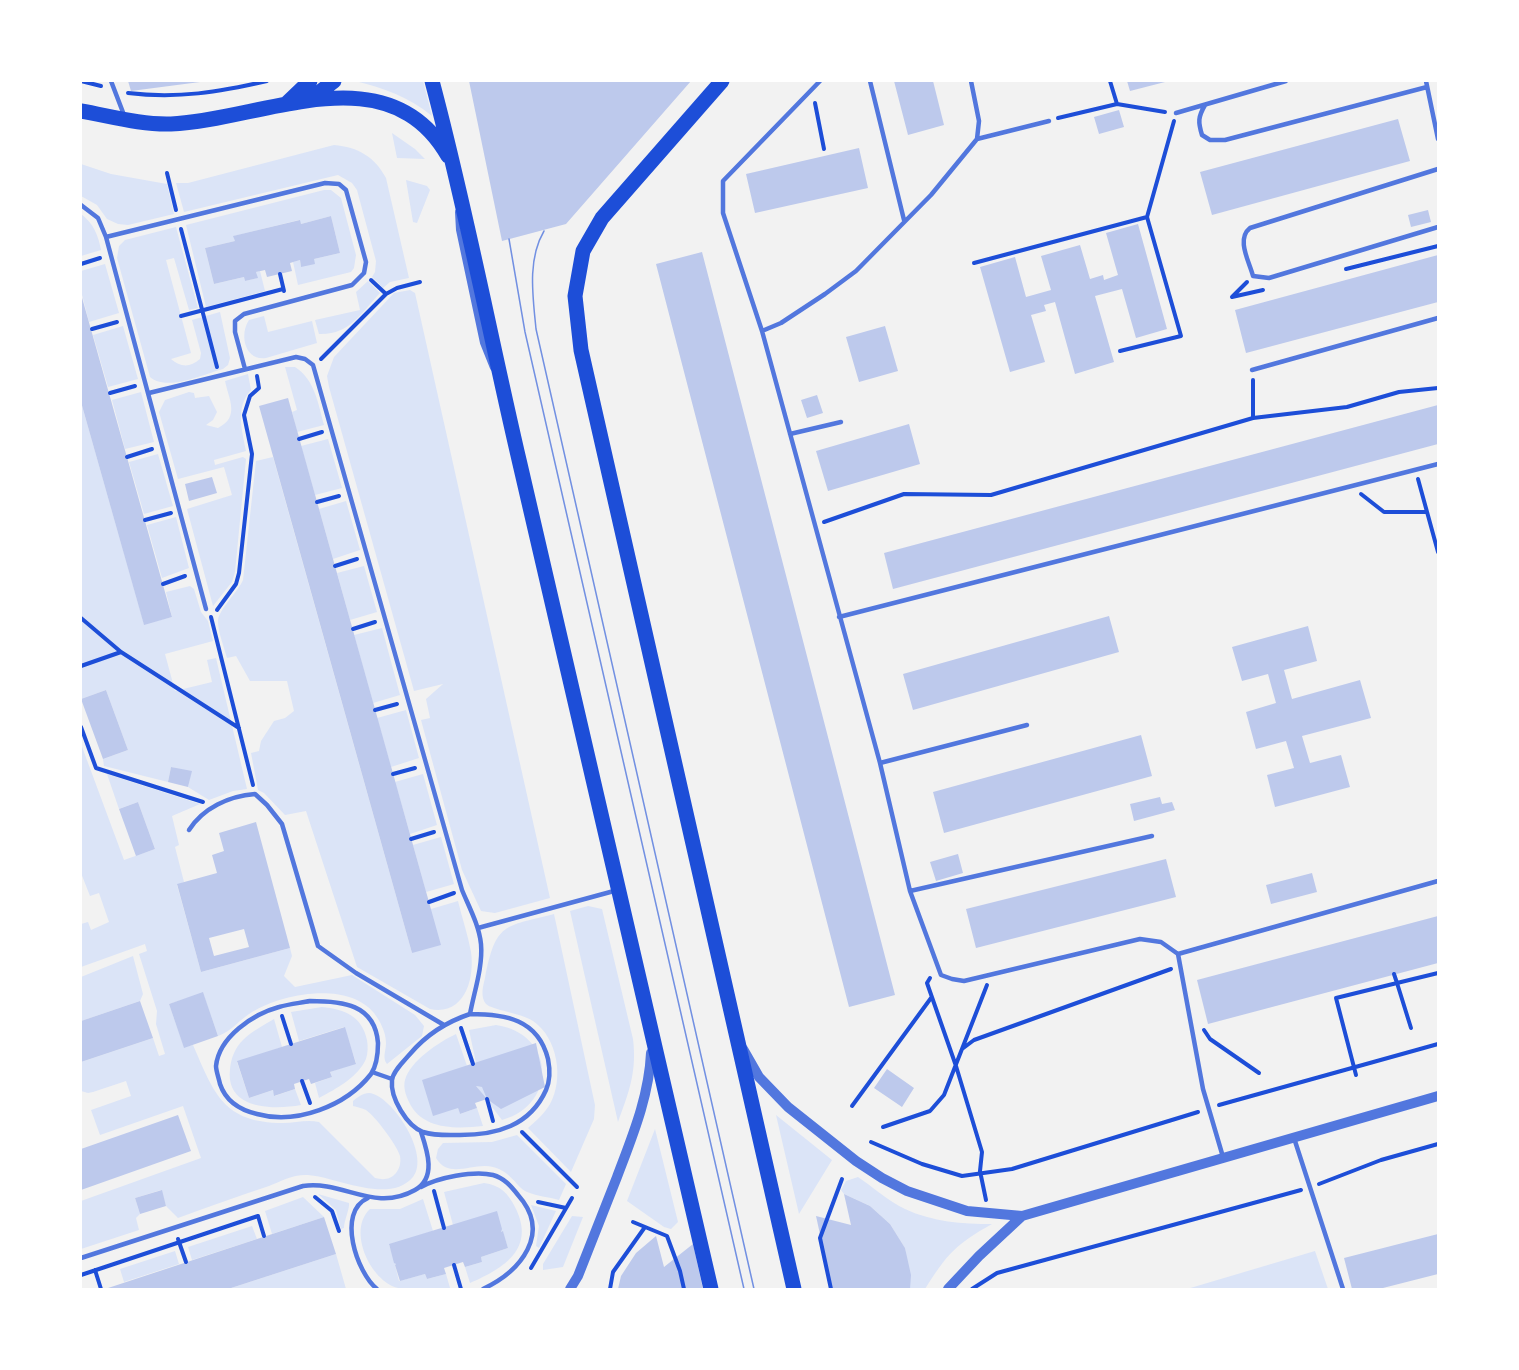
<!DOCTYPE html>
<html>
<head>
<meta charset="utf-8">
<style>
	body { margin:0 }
	#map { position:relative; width:1519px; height:1370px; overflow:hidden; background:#f2f2f2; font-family:Barlow,sans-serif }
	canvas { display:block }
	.frame { position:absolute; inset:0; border:82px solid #fff; pointer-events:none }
</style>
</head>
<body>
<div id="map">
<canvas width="1519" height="1370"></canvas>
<div class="frame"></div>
</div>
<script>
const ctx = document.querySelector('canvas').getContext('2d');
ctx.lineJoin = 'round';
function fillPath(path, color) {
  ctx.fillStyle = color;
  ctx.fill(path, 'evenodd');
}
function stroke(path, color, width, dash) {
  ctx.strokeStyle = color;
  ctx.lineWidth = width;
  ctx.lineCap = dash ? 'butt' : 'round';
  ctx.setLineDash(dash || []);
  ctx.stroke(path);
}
fillPath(new Path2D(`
	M355,81H423L432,116C409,97 384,88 355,81Z
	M392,133L415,149L425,159L397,158Z
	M334,145C358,147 375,157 386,178L409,278L390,282L383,288L372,277L375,272L376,261L357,190L352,183L338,175L184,212L176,183H188Z
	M81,164L111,174L167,184L174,214L128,225L118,224L107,219L97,205L81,196Z
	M406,180L427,186L430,190L417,223L413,222Z
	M324,190H331L341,198L356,255L354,268L351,272L298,285L293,262L300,260L301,267L314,259L340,253L331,216L301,224L299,220L234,236L235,241L205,248L214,284L244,277L245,281L257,278L256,272L260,271L265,291L206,307L186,225Z
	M81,214C94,224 98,235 101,250L81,256Z
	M176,227L198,308L189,310L174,258L166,260L191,353L171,359C180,367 190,368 200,359L201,353L192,320L220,312L230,358L228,365L223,369C204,374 167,392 150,377L117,258L119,246L125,240Z
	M105,264L119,313L89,322L81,291V271Z
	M368,281L380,293C361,313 350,335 319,334L315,320L360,310L356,292Z
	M410,290L415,293L550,898L495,913L481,911L462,870L421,720L430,718L426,699L443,684L414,691L329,387L327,376L334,357L394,293Z
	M264,316L268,332L312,321L317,343L266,358C245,361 239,335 249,320Z
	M123,326L138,379L108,387L93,335Z
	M285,367H295C315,380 318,403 324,425L297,432L292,412L297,410Z
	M248,374L251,390C235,407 242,430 246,451L214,460L215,465L243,457L246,459L235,572L232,582L213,606L187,509L232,495L224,467L178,479L159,412L165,400L189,392L194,393L195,398L209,396L217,412L213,420L206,425L218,428C240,417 229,400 225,381Z
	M141,392L154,442L125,449L112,400Z
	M81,402L144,624L172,617L166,592L190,586L194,589L201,612L208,621L213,641L165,654L175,691L212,682L207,660L216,658L247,789L233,791L209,800L188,787L191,772L171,767L168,782L104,766L103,759L128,750L106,690L81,699Z
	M328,439L342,488L315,495L301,446Z
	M158,454L173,506L144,514L129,462Z
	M273,457L412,953L431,909L458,901C462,918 468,935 471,952C475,980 464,1016 430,1009L357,967L306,811L285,815L264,793L258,790L251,753L259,751L261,741L274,721L285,718L294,711L287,681H250L236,656L227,658C224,647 218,632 218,621C218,610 238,592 243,580L256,461Z
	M346,501L360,550L333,559L319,509Z
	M176,517L189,568L162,578L147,525Z
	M364,566L377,612L350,620L337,573Z
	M382,628L400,695L373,703L354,635Z
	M406,710L419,758L391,767L377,718Z
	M81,744L124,860L155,849L138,802L119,809L107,774L200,804L172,816L179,845L175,847L184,882L177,885L201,972L290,948L292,956L284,976L295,987L352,975L415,1015L424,1026L422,1036L387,1064C382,1058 386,1051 386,1043C386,1032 380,1021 374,1013C348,981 283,993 252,1012C240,1019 231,1032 218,1036L203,993L169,1004L184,1047L193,1045C214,1093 223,1123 283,1123C295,1123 307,1119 319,1122L375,1178C383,1180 390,1180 396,1173C400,1168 401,1162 400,1156C397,1145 375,1116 366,1110C362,1108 357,1107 353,1106V1101C358,1097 363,1093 369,1093C392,1095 431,1155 413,1177C389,1205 337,1177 308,1175C294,1174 281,1181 269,1186C238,1196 208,1207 178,1218L166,1206L161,1190L135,1198L140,1214L136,1218L139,1230L81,1249V1201L201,1158L183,1106L100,1135L91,1110L131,1096L126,1081L93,1092L88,1093L81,1091V1062L153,1038L159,1056L165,1054L156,1024L157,1011L139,954L147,951L145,944L81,967V924L88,922L91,930L109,922L99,893L90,896L81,873Z
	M423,774L437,825L410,834L395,782Z
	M441,837L454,884L426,892L413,845Z
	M588,906L602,909L633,1039C637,1072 629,1092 618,1122L570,911Z
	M554,914L595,1105L594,1119L571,1172L528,1128C536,1121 545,1113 550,1104C564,1079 558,1038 533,1021C521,1013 492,1010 486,1004C480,997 483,986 485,978C496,922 504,927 554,914Z
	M133,956L143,994L140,1001L81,1021V977Z
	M322,1007C344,1009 362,1016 367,1040C368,1046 368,1053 366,1059C358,1077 336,1089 319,1098L315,1083L332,1077L330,1072L356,1063L344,1027L299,1041L291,1012Z
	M274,1019L282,1047L237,1062L249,1098L273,1090L275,1096L295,1089L301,1105C274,1110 225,1110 230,1069C231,1058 235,1048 243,1040C252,1031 264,1025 274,1019Z
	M496,1025C554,1033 559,1104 502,1120L476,1086L485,1087L478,1072L469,1030Z
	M456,1034L467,1066L458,1108L460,1114L477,1108L483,1126C456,1129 422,1130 409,1102C406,1096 403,1087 405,1080C410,1061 439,1042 456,1034Z
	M776,1115L832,1160L799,1214Z
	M655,1129L678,1222L671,1229L664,1227L627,1201Z
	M517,1135L566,1184L559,1200C549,1197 536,1196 527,1192C516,1187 512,1172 493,1167C473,1162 449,1180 436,1158L438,1149L443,1143L492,1142Z
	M858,1177C873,1187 888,1201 905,1209C933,1222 962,1224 992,1224C956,1244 947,1254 925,1289H910L905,1248L890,1224L870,1206L844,1194L841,1190L846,1181Z
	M484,1183C500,1185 508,1193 515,1207C536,1248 505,1268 470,1283L465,1267L482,1262L481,1257L508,1248L503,1232L453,1225L444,1192Z
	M318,1194L349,1203C350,1208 344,1221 344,1228L341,1229L336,1210Z
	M303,1197L324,1217L272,1234L265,1211Z
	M423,1199L433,1231L389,1245L396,1264L395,1265L399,1281L425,1274L427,1279L446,1274L450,1288C437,1290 411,1292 398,1288C370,1281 347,1230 370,1209H400Z
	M531,1205L556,1211L539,1248L536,1246L539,1226Z
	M572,1216L583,1217L563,1267L543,1270V1264Z
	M252,1226L257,1239L192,1260L188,1247Z
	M175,1251L179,1264L124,1282L120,1269Z
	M1315,1251L1328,1289H1187Z
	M336,1254L346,1289H228Z`), '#dbe4f7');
fillPath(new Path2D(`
	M128,81H200V82L131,91Z
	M469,81H691L566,224L502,241Z
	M894,81H933L944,125L908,135Z
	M1127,81H1165V82L1130,91Z
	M1119,110L1124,127L1099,134L1094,117Z
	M1398,119L1410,161L1212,215L1200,172Z
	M859,148L868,188L755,213L746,174Z
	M1428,210L1431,222L1411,227L1408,215Z
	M331,216L340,253L314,259L315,264L301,267L300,260L290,263L292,271L267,277L265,270L256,272L258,278L245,281L244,277L214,284L205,248L235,241L233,236L300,220L301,224Z
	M1138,224L1167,329L1136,338L1122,289L1095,296L1114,362L1075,374L1055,302L1044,305L1046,311L1031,315L1045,362L1010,372L980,267L1015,257L1026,297L1051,290L1041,256L1080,245L1090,279L1103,275L1104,280L1118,275L1106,233Z
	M702,252L895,995L849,1007L656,264Z
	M1438,255V302L1246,353L1235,310Z
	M81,294L172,617L144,625L81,402Z
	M885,326L898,371L859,382L846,337Z
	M817,395L823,413L807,418L801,400Z
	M288,398L441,945L412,953L259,406Z
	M1438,405V444L893,589L884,553Z
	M909,424L920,464L828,491L816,451Z
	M212,477L217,493L189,501L185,484Z
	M1109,616L1119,652L913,710L903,674Z
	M1308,626L1317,661L1284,670L1292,699L1360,680L1371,718L1302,736L1310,763L1341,755L1350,787L1275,807L1267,775L1294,768L1286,741L1256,749L1246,712L1276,703L1268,674L1242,681L1232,647Z
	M106,690L128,750L103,759L81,699Z
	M1141,735L1152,776L944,833L933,792Z
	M171,767L192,771L188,787L168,782Z
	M1160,797L1162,804L1172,802L1175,810L1134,821L1130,804Z
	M138,802L155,849L136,856L119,809Z
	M256,822L290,948L201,972L177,884L217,873L212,855L224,851L219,833ZM244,929L249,947L214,956L209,938Z
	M958,854L963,873L936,881L930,862Z
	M1166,859L1176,897L976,948L966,909Z
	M1312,873L1317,892L1271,904L1266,885Z
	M1438,916V963L1208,1024L1197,980Z
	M203,992L218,1036L184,1048L169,1004Z
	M140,1001L153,1038L81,1062V1021Z
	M345,1027L356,1064L330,1072L332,1077L311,1084L309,1079L294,1084L295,1089L274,1096L273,1090L249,1098L237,1061Z
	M536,1043L545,1087L501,1109L487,1099L482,1087L476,1086L487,1099L475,1103L477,1108L460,1114L458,1108L433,1116L422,1080Z
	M887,1069L914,1088L902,1107L874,1088Z
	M178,1115L191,1151L81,1190V1149Z
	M162,1190L166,1206L140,1214L135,1198Z
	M844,1194L870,1206L890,1224L905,1248L911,1275L910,1289H832L816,1216L851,1225Z
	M497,1211L502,1229L501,1232L503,1231L508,1248L481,1257L482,1262L465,1267L463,1262L444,1268L446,1274L427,1279L425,1274L400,1281L395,1265L396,1264L394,1263L389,1244Z
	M324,1217L336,1254L228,1289H105Z
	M1438,1234V1274L1379,1289H1352L1344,1258Z
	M656,1236L664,1267L693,1244L703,1289H618L621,1276L636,1253Z`), '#bdc9ec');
stroke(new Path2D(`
	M81,81L101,86
	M1110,81L1117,104
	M128,93C178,99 219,92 267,81
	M815,103L824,149
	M1058,118L1117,104L1165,112
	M167,173L176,210
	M181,229L217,367
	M974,263L1147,217
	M81,264L100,258
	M1346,269L1438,246
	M280,274L284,291
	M371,280L386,294
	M1247,282L1232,297L1263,290
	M181,316L283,289
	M92,329L117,322
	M1120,351L1181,336L1147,217L1174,121
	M321,359L386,294L397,288L420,282
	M1253,380V418
	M110,393L135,386
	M299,439L322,432
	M127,457L152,449
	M1418,479L1438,552
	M1361,494L1384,512H1427
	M317,502L339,496
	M145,520L171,513
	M824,522L904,494L991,495L1253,418L1347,407L1399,392L1438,388
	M335,566L357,559
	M163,584L185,576
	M217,610L236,584L239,573L252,454L244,415L250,396L259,388L257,376
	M211,617L253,785
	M81,618L121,652L239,728
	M353,629L375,622
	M81,666L121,652
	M375,710L397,704
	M81,727L96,768L203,802
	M393,774L415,768
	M411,839L434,832
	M429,902L454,893
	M930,978L927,983L956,1066L982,1152L980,1171L986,1200
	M282,1016L291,1044
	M461,1028L473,1064
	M1411,1028L1397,983L1438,973
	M1204,1030L1210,1039L1259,1073
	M962,1049L974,1040L1171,969
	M1356,1075L1336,998L1397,983L1394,974
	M302,1081L310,1103
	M487,1099L493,1121
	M1219,1105L1438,1044
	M852,1106L931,998
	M883,1127L930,1111L944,1095L987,985
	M522,1132L577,1187
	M871,1142L922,1164L962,1176L1012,1169L1198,1112
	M1319,1184L1381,1160L1438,1144
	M434,1191L444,1228
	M315,1197L332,1211L339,1231
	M538,1202L566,1208
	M258,1216L264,1236
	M633,1222L667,1236L680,1271L684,1289
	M178,1239L186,1262
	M454,1265L461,1289
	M531,1268L572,1198
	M95,1270L101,1289
	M81,1275L258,1216
	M610,1289L613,1272L645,1227
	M831,1289L820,1238L842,1179
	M972,1289L997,1273L1301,1190`), '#1d4ed8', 4);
stroke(new Path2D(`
	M111,81L124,115
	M820,81L723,181V213L762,331L880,763L910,891L941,975L952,979L964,981L1140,939L1161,942L1178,954L1203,1089L1223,1157
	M870,81L904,220
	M1426,81L1438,139
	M1205,105C1198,117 1198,122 1202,135L1210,140H1225L1427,87
	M1176,113L1286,81
	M977,139L1049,121
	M1438,169L1250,228C1236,239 1249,261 1253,276L1269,278L1438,227
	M81,205L98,218L106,237L325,183L339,184L346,190L366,262L364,273L352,285L244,314L235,321V332L245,369
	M106,237L206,609
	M762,331L781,323L825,294L856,271L931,195L977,139L979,121L971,81
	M1252,370L1438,318
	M149,393L296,357L305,359L313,365L462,890C469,907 479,925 481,944C483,967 474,992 470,1014
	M790,434L841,422
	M839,617L1438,464
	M880,763L1027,725
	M189,830C203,808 229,796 255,794L267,805L282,824L318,946L356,973L444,1025
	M910,891L1152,836
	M478,928L614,891
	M1178,954L1438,881
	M310,1001C342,1001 375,1004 378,1043C378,1053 377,1065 371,1074C346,1106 296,1125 257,1114C240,1110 226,1102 220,1084C219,1079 216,1071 216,1066C219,1037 253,1014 279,1007C289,1004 300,1003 310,1001Z
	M470,1014C505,1014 538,1019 548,1059C550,1069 550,1081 546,1090C530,1126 496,1135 460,1135C448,1135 435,1136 423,1132C407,1126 390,1098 392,1080C393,1071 404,1061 410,1054C426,1035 446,1022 470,1014Z
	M372,1072L392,1079
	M1294,1138L1343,1289
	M421,1187C437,1178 474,1170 493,1175C504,1178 511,1186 518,1195C552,1233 521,1271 483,1289
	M368,1198C336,1212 357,1273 377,1289
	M81,1258L303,1186C343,1180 374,1213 415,1190C437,1178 427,1150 421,1132`), '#5277de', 4.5);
stroke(new Path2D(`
	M458,212L459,230L483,343L493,368`), '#5277de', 6);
stroke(new Path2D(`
	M743,1049L759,1077L788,1107L856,1161L882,1178L907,1191L967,1211L1022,1216L1438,1096
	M570,1289L578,1276C591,1243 604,1210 617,1177C632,1137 649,1097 651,1053
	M948,1289L979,1256L1022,1216`), '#5277de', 10);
stroke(new Path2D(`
	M432,81C466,208 490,336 520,464C582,739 645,1014 711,1289
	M722,81L602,218L583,251L575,296L581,350L794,1289
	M312,98L334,81
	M287,103L310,81
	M81,111C110,116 141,125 171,124C262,120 388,51 448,156`), '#1d4ed8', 15);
stroke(new Path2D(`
	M544,231C527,260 533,297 536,329L754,1289
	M509,239L525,332L744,1289`), '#7290e2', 1.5);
</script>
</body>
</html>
